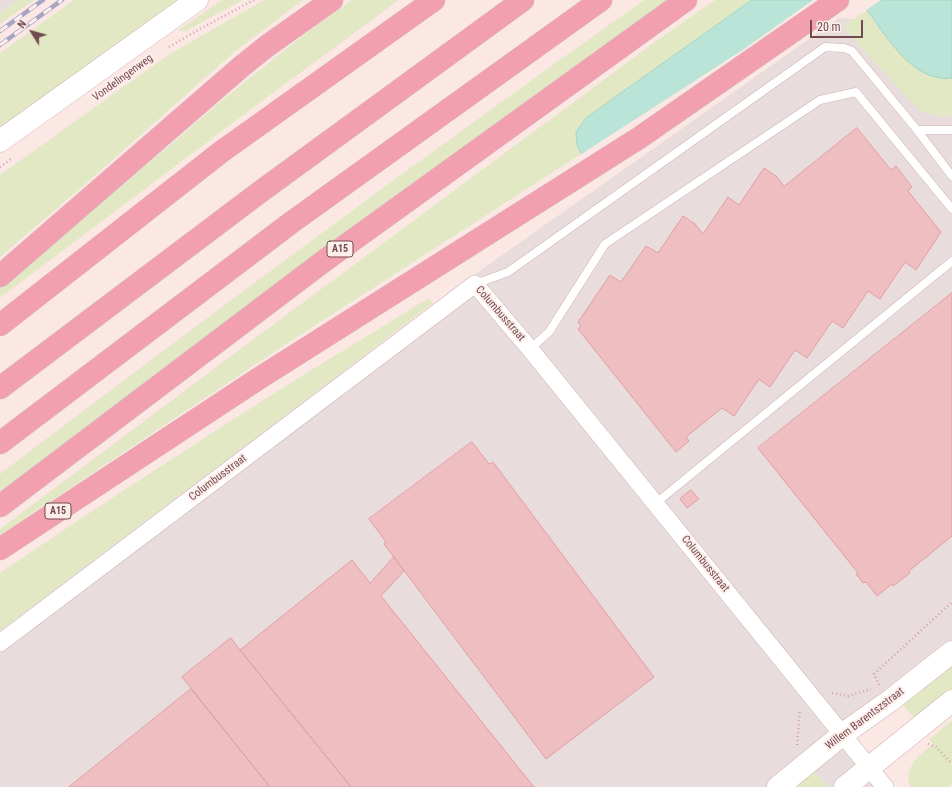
<!DOCTYPE html>
<html>
<head>
<meta charset="utf-8">
<style>
	body { margin:0 }
	#map { position:relative; width:952px; height:787px; overflow:hidden; background:#fbe8e5; font-family:"Roboto Condensed",sans-serif }
	canvas { display:block }
	.north { position:absolute; left:12px; top:12px; width:40px; height:40px; -webkit-text-stroke:3px #feeeeb; paint-order:stroke; rotate:307deg; font-size:11px; font-weight:700; line-height:16px; text-align:center; color:#724b4f }
	.north::after { content:''; display:block; margin:auto; width:14px; height:18px; background:#724b4f; clip-path:polygon(50% 0,100% 100%,50% 72%,0 100%) }
	.scale { position:absolute; left:810px; top:20px; width:53px; height:18px; box-sizing:border-box; border:2px solid #724b4f; border-top:0; padding-left:5px; font-size:12px; line-height:14px; white-space:nowrap; color:#724b4f; -webkit-text-stroke:3px #feeeeb; paint-order:stroke }
</style>
</head>
<body>
<div id="map">
<canvas width="952" height="787"></canvas>
<div class="north">N</div>
<div class="scale">20 m</div>
</div>
<script>
const ctx = document.querySelector('canvas').getContext('2d');
ctx.lineJoin = 'round';
function fillPath(path, color) {
  ctx.fillStyle = color;
  ctx.fill(path, 'evenodd');
}
function stroke(path, color, width, dash) {
  ctx.strokeStyle = color;
  ctx.lineWidth = width;
  ctx.lineCap = dash ? 'butt' : 'round';
  ctx.setLineDash(dash || []);
  ctx.stroke(path);
}
function write(font, color, halo, rows, align = 'center') {
  ctx.font = font + ' "Roboto Condensed",sans-serif';
  ctx.lineWidth = 4;
  ctx.setLineDash([]);
  ctx.textBaseline = 'middle';
  ctx.strokeStyle = halo;
  ctx.fillStyle = color;
  for (const [text, x, y, turn = 0] of rows) {
    ctx.save();
    ctx.translate(x, y);
    ctx.rotate((+turn || 0) * Math.PI / 180);
    ctx.textAlign = isNaN(turn) ? turn : align;
    if (halo) ctx.strokeText(text, 0, 0);
    ctx.fillText(text, 0, 0);
    ctx.restore();
  }
}
fillPath(new Path2D(`
	M0,0H21L0,15Z
	M839,18L952,29V645L840,729L885,787H0V616L112,543L451,291Z`), '#e9dcdc');
fillPath(new Path2D(`
	M17,0H34L0,24V13Z
	M74,0H181L0,130V53Z
	M222,0H243L186,31H177Z
	M264,0H303L232,54L90,180L0,257V175L168,55Z
	M352,0H399L266,98L0,298V285L64,231L163,151L219,103L297,40Z
	M644,0H669L0,492V474C212,313 426,154 644,0Z
	M715,0H752L586,118L576,132L577,148L581,154L277,350L0,535V529L243,347L656,41Z
	M867,10L902,56L940,78H952V116L944,117L922,112L911,102L843,27Z
	M428,298L433,303L0,631V573C91,511 183,451 276,392C327,360 378,330 428,298Z
	M952,665V689L916,721L903,705Z
	M952,720V784L948,787H910C903,767 919,756 933,744L929,740Z
	M811,767L828,787H786Z`), '#e3e8c4');
const water = new Path2D(`
	M752,0H819L589,159C576,151 577,146 576,132L586,118Z
	M850,0H952V78C948,78 943,79 940,78C907,73 885,34 867,10L860,5Z`);
fillPath(water, '#bae4d7');
stroke(water, '#a1d5c5', 1);
fillPath(new Path2D(`
	M813,0H821L588,161L580,155L744,49Z
	M848,0H881L865,11Z`), '#fbe8e5');
const building = new Path2D(`
	M857,128L891,170L896,166L912,187L908,191L941,232L916,270L905,262L880,299L868,291L843,328L832,321L807,358L795,350L770,387L759,379L734,416L722,408L686,437L689,441L676,452L578,329L581,326L578,322L610,275L621,282L646,246L658,253L683,216L695,224L703,234L728,197L739,205L764,168L776,176L784,186Z
	M952,293V536L909,571L910,573L893,586L892,584L877,596L866,582L863,583L856,574L858,573L758,448Z
	M472,442L489,464L493,462L654,677L546,759L384,544L386,542L369,519Z
	M691,490L699,499L687,508L680,499Z
	M394,557L404,571L381,596L534,787H351L240,650L352,560L370,583Z
	M231,638L240,650L351,787H270L182,677Z
	M191,689L270,787H69Z`);
fillPath(building, '#efbec1');
stroke(building, '#e19fa4', 1);
const lane = new Path2D(`
	M917,130H952
	M475,284L508,272L825,47L844,48L852,51L917,130L952,176
	M530,349L549,332L605,244L820,100L856,92L952,209
	M656,503L952,261`);
const street = new Path2D(`
	M0,643L475,284L530,349L885,787`);
const secondary = new Path2D(`
	M0,141L197,0
	M778,787L843,734L891,700L952,652
	M845,787L952,701`);
const highway = new Path2D(`
	M0,276L242,66L267,46L332,0
	M0,325L221,152L434,0
	M0,388L260,192L523,0
	M0,443L292,222L601,0
	M0,506L324,261L686,0
	M0,549L258,379L639,138L838,0`);
stroke(lane, '#d0b2b2', 9);
stroke(street, '#d0b2b2', 18);
stroke(secondary, '#d6b1b1', 23);
stroke(highway, '#d2c5c7', 23);
stroke(new Path2D(`
	M169,47L198,30L254,0
	M0,167L11,159
	M879,685L874,674L952,602
	M832,693L848,696L871,689
	M928,744L936,747L952,764
	M797,745L800,710`), '#d4a1a4', 2.5, [1, 3]);
stroke(lane, '#fff', 8);
stroke(street, '#fff', 17);
stroke(secondary, '#fff', 22);
stroke(highway, '#f29faf', 22);
const rail = new Path2D(`
	M0,31L43,0
	M0,45L62,0`);
stroke(rail, '#a7a4c4', 4.5);
stroke(rail, '#feeeeb', 3, [9]);
for (const [x, y, w] of [
	[340,249,26],
	[58,511,26]
]) {
  const box = new Path2D();
  box.roundRect(x - w / 2, y - 8, w, 16, 3);
  ctx.fillStyle = '#feeeeb';
  ctx.fill(box);
  stroke(box, '#724b4f', 1);
}
write('bold 10px', '#724b4f', null, [
	["A15",340,249],
	["A15",58,511]
]);
write('11px', '#724b4f', '#feeeeb', [
	["Vondelingenweg",123,78,-36],
	["Columbusstraat",500,314,49],
	["Columbusstraat",218,478,-37],
	["Columbusstraat",705,564,51],
	["Willem Barentszstraat",865,719,-37]
]);
</script>
</body>
</html>
